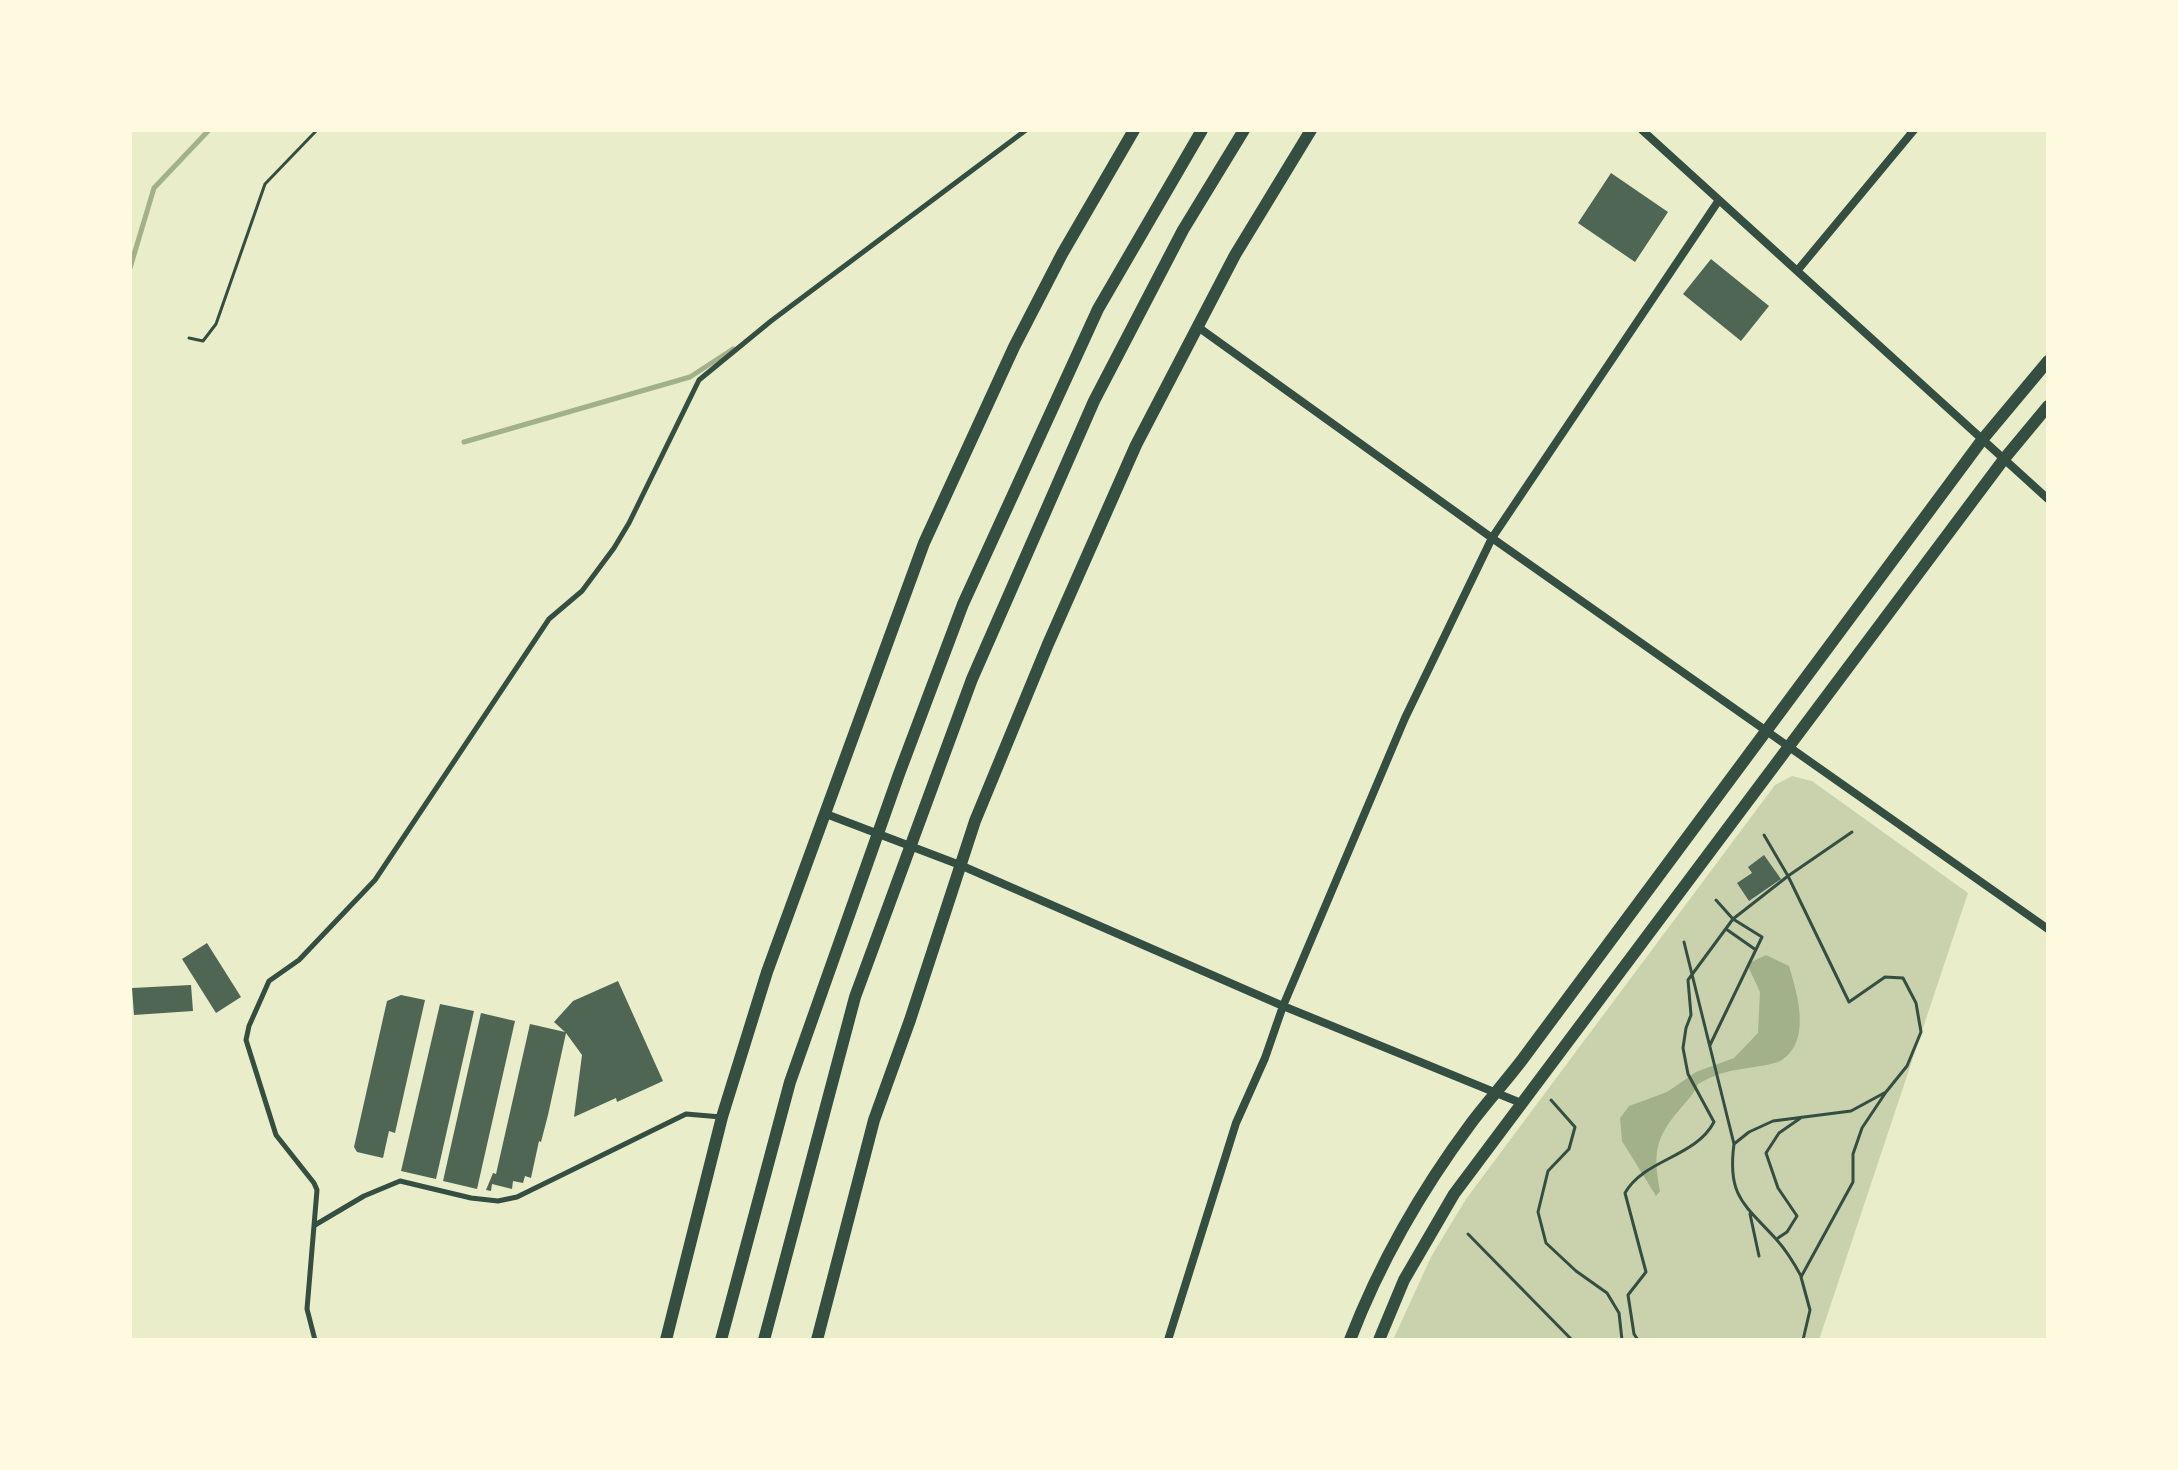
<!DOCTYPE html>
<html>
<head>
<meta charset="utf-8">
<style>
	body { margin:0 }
	#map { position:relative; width:2178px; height:1470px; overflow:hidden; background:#e9edc9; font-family:"PT Sans",sans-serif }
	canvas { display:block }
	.frame { position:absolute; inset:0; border:132px solid #fefae0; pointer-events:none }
</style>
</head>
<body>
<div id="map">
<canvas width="2178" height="1470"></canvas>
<div class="frame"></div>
</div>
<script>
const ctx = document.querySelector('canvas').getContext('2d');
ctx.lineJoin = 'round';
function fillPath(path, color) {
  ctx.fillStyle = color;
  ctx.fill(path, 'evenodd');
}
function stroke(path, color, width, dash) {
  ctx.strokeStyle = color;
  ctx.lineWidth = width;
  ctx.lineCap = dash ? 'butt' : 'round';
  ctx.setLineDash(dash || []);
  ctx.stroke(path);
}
fillPath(new Path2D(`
	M1792,776L1812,781L1968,893L1819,1340H1393L1431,1257L1466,1199L1775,785Z`), '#cad2ad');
fillPath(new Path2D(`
	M1766,955L1789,966C1797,993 1812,1040 1782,1060C1773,1066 1740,1068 1727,1072C1717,1074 1707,1079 1698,1084C1693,1095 1688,1100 1680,1109C1655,1138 1653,1153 1660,1191L1656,1196L1622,1141L1620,1118L1629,1106L1667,1092L1696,1072L1734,1058L1758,1033L1760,992L1747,964Z`), '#a3b18a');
stroke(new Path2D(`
	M130,268L154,188L209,130
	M464,442L690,377L733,349`), '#a3b18a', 5);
fillPath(new Path2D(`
	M1611,173L1668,212L1635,262L1578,223Z
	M1711,259L1769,306L1741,341L1683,294Z
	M1764,855L1781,879L1749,901L1737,883L1752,873L1748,867Z
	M207,943L241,997L216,1013L182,959Z
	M618,981L663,1081L617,1102L616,1098L574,1117L582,1055L566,1033L548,1115L541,1142L539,1141L531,1178L525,1176L523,1183L513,1181L512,1189L492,1184L491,1191L486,1190L493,1173L496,1174L530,1024L565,1032L554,1022L573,1001Z
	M191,985L193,1011L134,1015L132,988Z
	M401,995L425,1000L395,1133L389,1131L383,1158L357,1152L354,1147L387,1001Z
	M440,1004L474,1011L436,1179L401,1171Z
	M481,1013L515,1021L477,1189L443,1181Z`), '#4f6655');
stroke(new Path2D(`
	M189,338L203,341L216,324L265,184L317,130
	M1764,835L1788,876L1849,1002L1885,977L1903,978L1916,1003L1921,1032L1907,1066L1886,1092L1862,1128L1853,1154V1182L1801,1277L1810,1310L1803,1340
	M1726,929L1756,950
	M1684,942L1734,1144
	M1710,1045L1762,937L1733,919L1716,900
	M1551,1100L1575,1127L1569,1149L1548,1171L1538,1212L1546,1243L1576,1271L1607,1293L1619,1313L1622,1340
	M1750,1214L1759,1256
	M1468,1234L1572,1340
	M1778,1238L1787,1232L1797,1216L1778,1188L1766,1153L1779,1133L1802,1117
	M1801,1276C1794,1263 1786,1250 1776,1239C1744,1204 1727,1196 1734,1144L1749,1132L1773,1121L1851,1111L1886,1092
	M1638,1340L1634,1334L1628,1295L1646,1272L1625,1193C1644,1159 1695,1158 1714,1122L1688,1074L1683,1048L1686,1028L1691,1015L1688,980L1733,919L1788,876L1852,832`), '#344e41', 3);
stroke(new Path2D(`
	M315,1225L364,1196L400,1181L471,1198L498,1201L517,1197L686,1114L721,1117
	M315,1340L307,1309L317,1190L314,1183L276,1135L246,1040L249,1026L269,981L299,960L375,880L549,619L582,591L614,548L629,523L699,380L771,321L1026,130`), '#344e41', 5);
stroke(new Path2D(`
	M1642,130L2048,499
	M1797,271L1914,130
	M1198,327L1492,538L2048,929
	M826,814L960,865L1283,1006L1521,1103
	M1168,1340L1236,1123L1265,1058L1283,1006L1405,718L1492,538L1719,200`), '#344e41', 8);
stroke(new Path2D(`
	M666,1340L722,1117L767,972L924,543L1014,347L1062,254L1134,130
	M721,1340L790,1082L899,774L963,604L1098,309L1202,130
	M764,1340L855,997L972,679L1094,401L1183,230L1244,130
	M817,1340L874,1120L910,1020L975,821L1048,644L1136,445L1235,255L1311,130
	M1350,1340C1380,1262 1422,1189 1472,1122C1488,1101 1506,1081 1522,1060L1982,440L2048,361
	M1379,1340L1404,1280L1454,1194L2004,459L2048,406`), '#344e41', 12);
</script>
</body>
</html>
